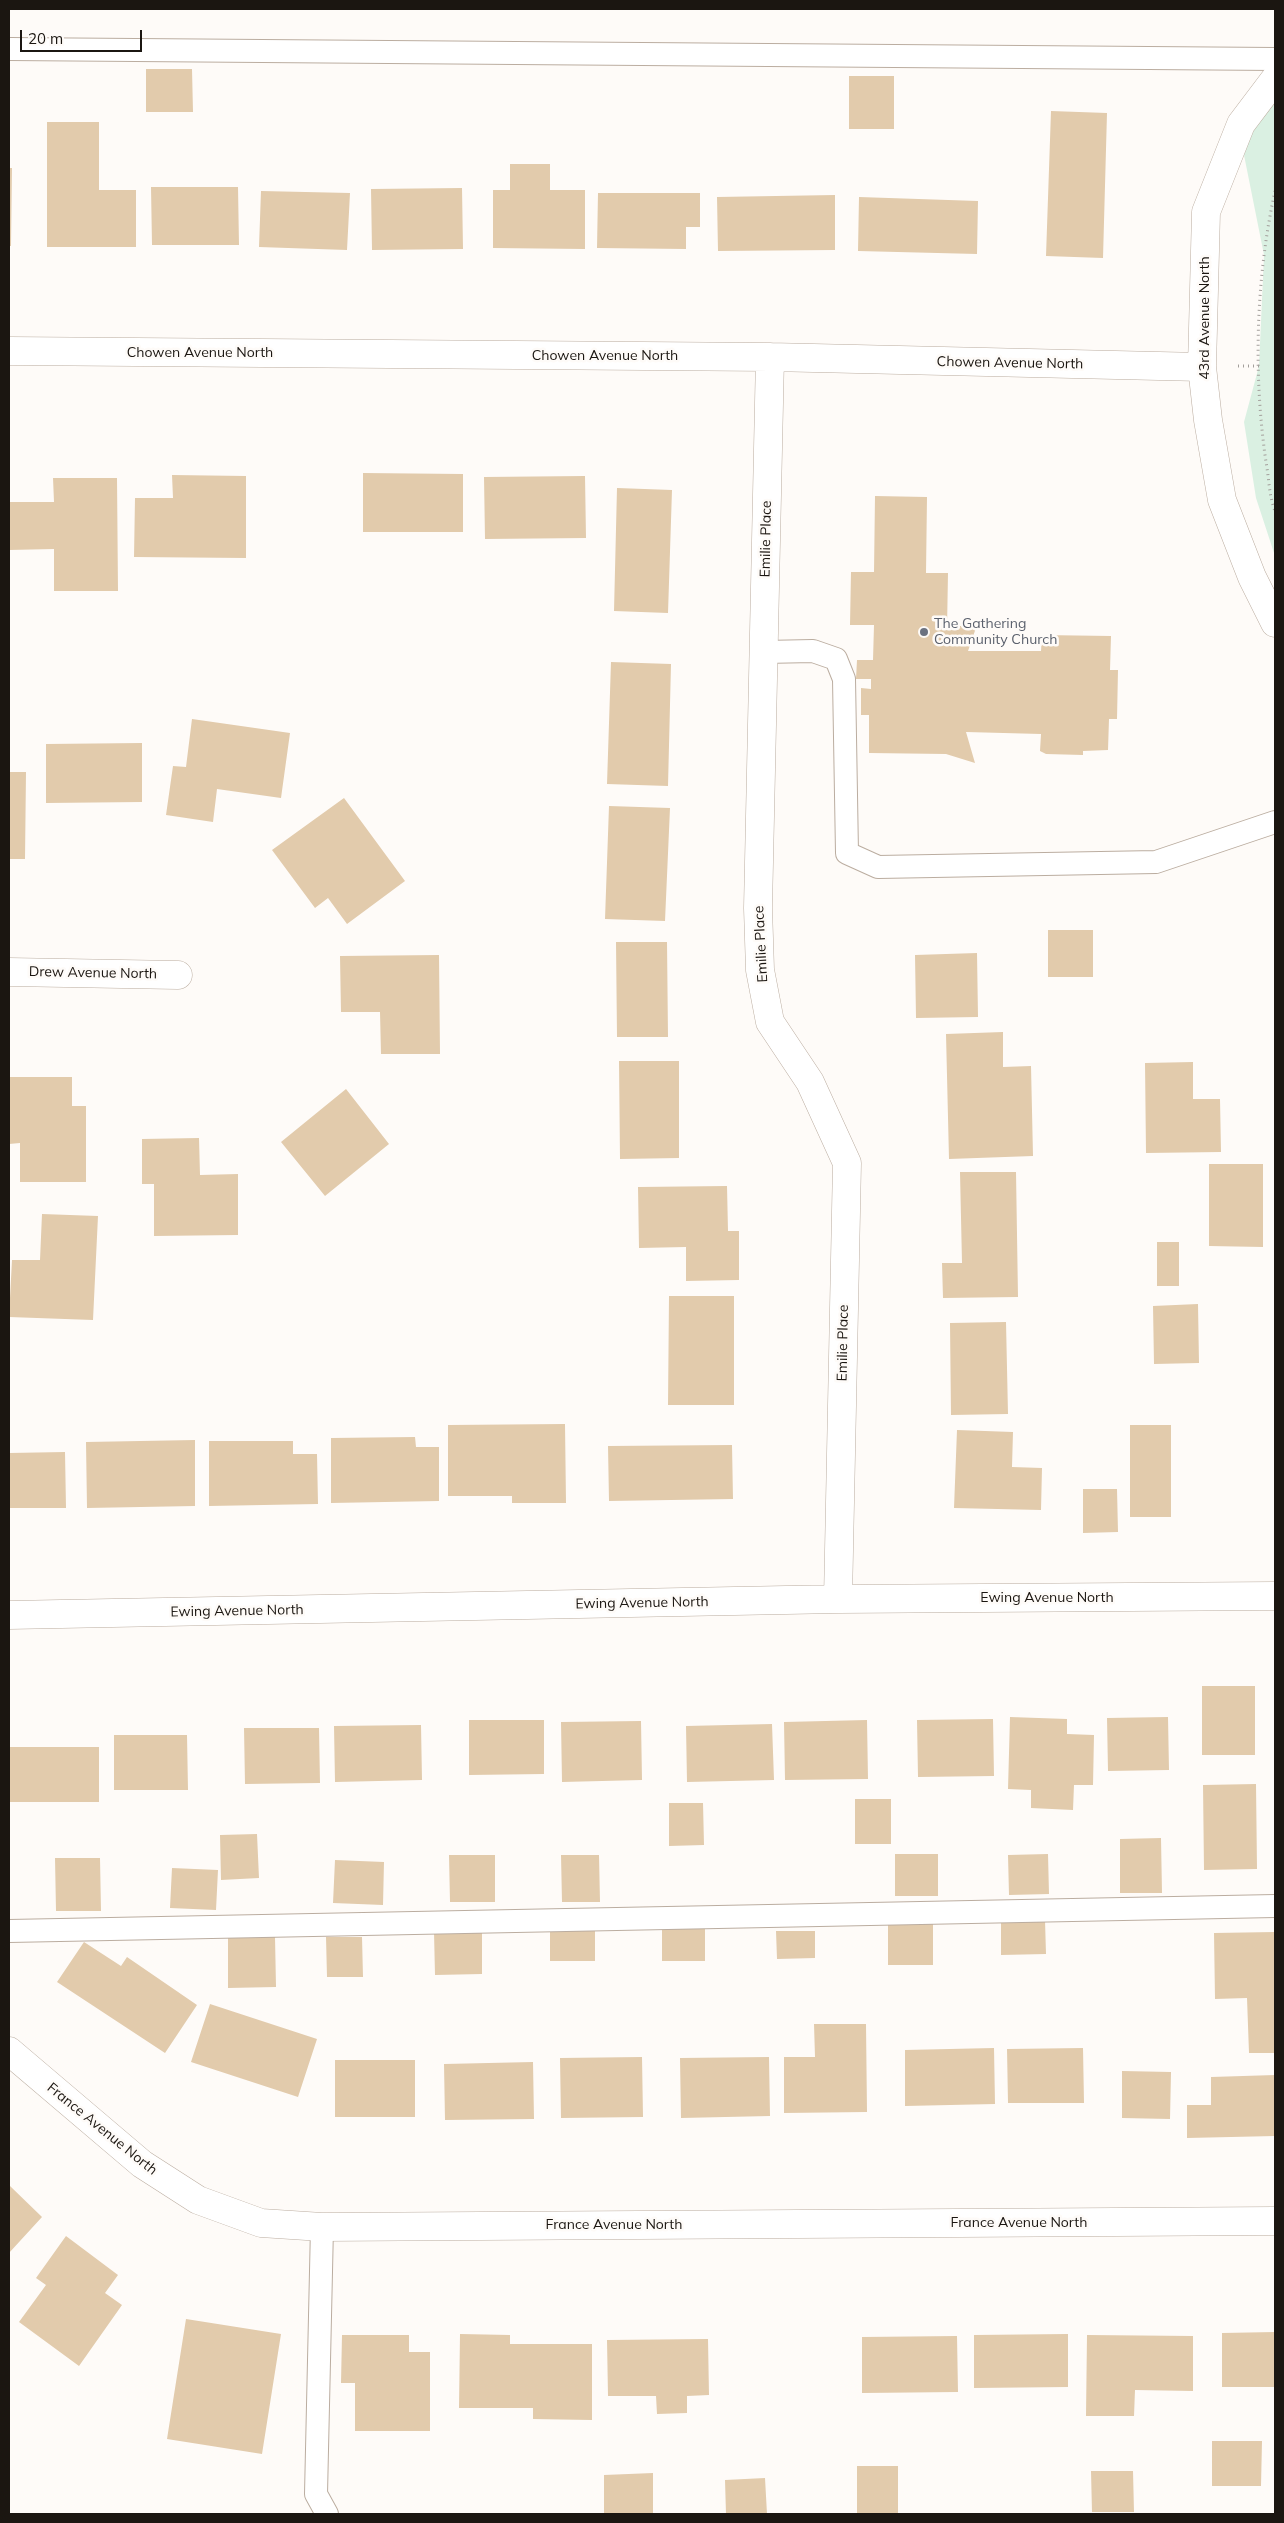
<!DOCTYPE html>
<html>
<head>
<meta charset="utf-8">
<style>
	body { margin:0 }
	#map { position:relative; width:1284px; height:2523px; overflow:hidden; background:#fefbf8; font-family:Mulish,sans-serif }
	canvas { display:block }
	.frame { position:absolute; inset:0; border:10px solid #1b1611; pointer-events:none }
	.scale { position:absolute; left:20px; top:30px; width:122px; height:22px; box-sizing:border-box; border:2px solid #1b1611; border-top:0; padding-left:6px; font-size:15px; line-height:18px; white-space:nowrap; color:#1b1611; -webkit-text-stroke:4px #fefbf8; paint-order:stroke }
</style>
</head>
<body>
<div id="map">
<canvas width="1284" height="2523"></canvas>
<div class="frame"></div>
<div class="scale">20 m</div>
</div>
<script>
const ctx = document.querySelector('canvas').getContext('2d');
ctx.lineJoin = 'round';
function fillPath(path, color) {
  ctx.fillStyle = color;
  ctx.fill(path, 'evenodd');
}
function stroke(path, color, width, dash) {
  ctx.strokeStyle = color;
  ctx.lineWidth = width;
  ctx.lineCap = dash ? 'butt' : 'round';
  ctx.setLineDash(dash || []);
  ctx.stroke(path);
}
function write(font, color, halo, rows, align = 'center') {
  ctx.font = font + ' Mulish,sans-serif';
  ctx.lineWidth = 5;
  ctx.setLineDash([]);
  ctx.textBaseline = 'middle';
  ctx.strokeStyle = halo;
  ctx.fillStyle = color;
  for (const [text, x, y, turn = 0] of rows) {
    ctx.save();
    ctx.translate(x, y);
    ctx.rotate((+turn || 0) * Math.PI / 180);
    ctx.textAlign = isNaN(turn) ? turn : align;
    if (halo) ctx.strokeText(text, 0, 0);
    ctx.fillText(text, 0, 0);
    ctx.restore();
  }
}
fillPath(new Path2D(`
	M1275,83V556L1256,498L1244,422L1259,366L1264,255L1244,155L1258,108Z`), '#daf0e2');
fillPath(new Path2D(`
	M146,69H192L193,112H146Z
	M849,76H894V129H849Z
	M1051,111L1107,113L1103,258L1046,256Z
	M47,122H99V190H136V247H47Z
	M510,164H550V190H585V249L493,248V190H510Z
	M9,168H12L11,246H9Z
	M151,187H238L239,245H152Z
	M462,188L463,249L372,250L371,189Z
	M261,191L350,193L347,250L259,247Z
	M598,193H700V227H686V249L597,248Z
	M835,195V250L718,251L717,197Z
	M859,197L978,201L977,254L858,251Z
	M363,473L463,474V532H363Z
	M172,475L246,476V558L134,557L135,498H173Z
	M585,476L586,538L485,539L484,477Z
	M53,478H117L118,591H54V549L9,550V502H54Z
	M617,488L672,490L668,613L614,611Z
	M875,496L927,497L926,573H948L947,629L978,622L968,651H1041L1042,635L1111,636L1110,670H1118L1117,719H1109L1108,750L1083,751V755L1046,754L1040,751L1041,734L966,732L975,763L946,754L869,753V715H861V688L871,689V679H856L857,660H873L874,625H850L851,572H874Z
	M611,662L671,664L668,786L607,784Z
	M192,719L290,733L281,798L217,789L213,822L166,815L173,766L186,767Z
	M142,743V802L46,803V744Z
	M9,772H26L25,859H9Z
	M344,798L405,881L347,924L328,898L315,908L272,850Z
	M609,806L670,808L665,921L605,919Z
	M1048,930H1093V977H1048Z
	M616,942H667L668,1037H617Z
	M977,953L978,1017L916,1018L915,955Z
	M439,955L440,1054H381L380,1012H341L340,956Z
	M1003,1032V1067L1031,1066L1033,1156L949,1159L946,1034Z
	M619,1061H679V1158L620,1159Z
	M1193,1062V1099H1220L1221,1152L1146,1153L1145,1063Z
	M9,1077H72V1106H86V1182H20V1143L9,1144Z
	M346,1089L389,1144L325,1196L281,1142Z
	M199,1138L200,1175L238,1174V1235L154,1236V1184H142V1139Z
	M1209,1164H1263V1247L1209,1246Z
	M960,1172H1016L1018,1297L943,1298L942,1263H962Z
	M727,1186L728,1231H739V1280L686,1281V1247L639,1248L638,1187Z
	M42,1214L98,1216L93,1320L9,1317L12,1260H40Z
	M1157,1242H1179V1286H1157Z
	M669,1296H734V1405H668Z
	M1198,1304L1199,1363L1154,1364L1153,1306Z
	M1006,1322L1008,1414L951,1415L950,1323Z
	M565,1424L566,1503H512V1496H448V1425Z
	M1130,1425H1171V1517H1130Z
	M957,1430L1013,1432L1012,1467L1042,1468L1041,1510L954,1508Z
	M415,1437L416,1447H439V1501L331,1503V1438Z
	M195,1440V1506L87,1508L86,1442Z
	M209,1441H293V1454H317L318,1504L209,1506Z
	M732,1445L733,1499L609,1501L608,1446Z
	M65,1452L66,1508H9V1453Z
	M1083,1489H1117L1118,1532L1083,1533Z
	M1202,1686H1255V1755H1202Z
	M1010,1717L1067,1719V1734L1094,1735L1093,1785H1074L1073,1810L1031,1808V1790L1008,1789Z
	M1168,1717L1169,1770L1108,1771L1107,1718Z
	M993,1719L994,1776L918,1777L917,1720Z
	M469,1720H544V1774L469,1775Z
	M867,1720L868,1779L785,1780L784,1722Z
	M641,1721L642,1780L562,1782L561,1722Z
	M772,1724L774,1780L687,1782L686,1726Z
	M421,1725L422,1780L335,1782L334,1726Z
	M244,1728H319L320,1783L245,1784Z
	M114,1735H187L188,1790H114Z
	M9,1747H99V1802H9Z
	M1256,1784L1257,1869L1204,1870L1203,1785Z
	M855,1799H891V1844H855Z
	M669,1803H703L704,1845L669,1846Z
	M257,1834L259,1878L221,1880L220,1835Z
	M1161,1838L1162,1893H1120V1839Z
	M895,1854H938V1896H895Z
	M1048,1854L1049,1894L1009,1895L1008,1855Z
	M449,1855H495V1902H450Z
	M561,1855H599L600,1902H562Z
	M55,1858H100L101,1911H56Z
	M335,1860L384,1862L383,1905L333,1903Z
	M172,1868L218,1870L216,1910L170,1908Z
	M1045,1920L1046,1954L1001,1955V1921Z
	M888,1924H933V1965H888Z
	M662,1928H705V1961H662Z
	M550,1930H595V1961H550Z
	M776,1931H815V1958L777,1959Z
	M434,1932H482V1974L435,1975Z
	M1275,1932V2053H1249L1247,1998L1215,1999L1214,1933Z
	M228,1937H275L276,1987L228,1988Z
	M326,1937H362L363,1977H327Z
	M84,1942L121,1966L127,1957L197,2005L165,2053L57,1982Z
	M210,2004L317,2039L298,2097L191,2062Z
	M814,2024H866L867,2112L784,2113V2057H815Z
	M994,2048L995,2104L905,2106V2050Z
	M1083,2048L1084,2103H1008L1007,2049Z
	M642,2057L643,2117L561,2118L560,2058Z
	M769,2057L770,2116L681,2118L680,2058Z
	M335,2060H415V2117H335Z
	M533,2062L534,2119L445,2120L444,2064Z
	M1122,2071L1171,2072L1170,2119L1122,2118Z
	M1275,2075V2136L1187,2138V2105H1211V2077Z
	M9,2185L42,2217L9,2253Z
	M66,2236L118,2275L105,2293L122,2305L79,2366L19,2322L46,2285L36,2278Z
	M186,2319L281,2334L262,2454L167,2439Z
	M1275,2332V2387H1222V2333Z
	M460,2334L510,2335V2344H592V2420L533,2419V2408H459Z
	M1068,2334V2387L974,2388V2335Z
	M342,2335H409V2352H430V2431H355V2383H341Z
	M1087,2335L1193,2336V2391L1135,2390L1134,2416H1086Z
	M957,2336L958,2392L862,2393V2337Z
	M708,2339L709,2395L687,2396V2413L657,2414L656,2396H608L607,2340Z
	M1212,2441H1262L1261,2486H1212Z
	M857,2466H898V2514H857Z
	M1091,2471H1133L1134,2512H1092Z
	M653,2473V2514H604V2475Z
	M765,2478L767,2514H726L725,2480Z`), '#e2cbac');
const lane = new Path2D(`
	M9,49L1275,59
	M764,652L813,651L836,659L844,679L847,853L878,867L1156,862L1275,822
	M9,1931L1275,1906
	M322,2227L316,2494L327,2514`);
const street = new Path2D(`
	M1275,79L1241,124L1206,212L1202,367L1208,420L1222,500L1252,577L1275,623
	M9,351L770,357L1202,367
	M770,357L758,908L760,970L770,1022L810,1082L847,1163L838,1599
	M9,972L178,975
	M9,1615L838,1599L1275,1596
	M9,2051L142,2164L198,2200L261,2223L322,2227L1275,2221`);
stroke(lane, '#bbada0', 24);
stroke(street, '#bbada0', 29);
stroke(new Path2D(`
	M1275,191C1256,278 1253,373 1266,462C1269,478 1269,496 1275,511
	M1238,366H1259`), '#a39f9b', 3, [1, 4]);
stroke(lane, '#fff', 22);
stroke(street, '#fff', 28);
for (const [x, y, r, color] of [
	[924,632,5,"#6b7280"]
]) {
  const dot = new Path2D();
  dot.arc(x, y, r, 0, 2 * Math.PI);
  ctx.fillStyle = color;
  ctx.fill(dot);
  stroke(dot, '#fefbf8', 2);
}
write('14px', '#1b1611', '#fefbf8', [
	["43rd Avenue North",1205,318,-90],
	["Chowen Avenue North",200,353],
	["Chowen Avenue North",605,356],
	["Chowen Avenue North",1010,363,1],
	["Emilie Place",766,539,-89],
	["Emilie Place",761,944,-93],
	["Drew Avenue North",93,973,1],
	["Emilie Place",843,1343,-89],
	["Ewing Avenue North",1047,1598],
	["Ewing Avenue North",642,1603,-1],
	["Ewing Avenue North",237,1611,-1],
	["France Avenue North",102,2129,39],
	["France Avenue North",1019,2223],
	["France Avenue North",614,2225]
]);
write('14px', '#5b616d', '#fefbf8', [
	["The Gathering",934,624],
	["Community Church",934,640]
], 'left');
</script>
</body>
</html>
